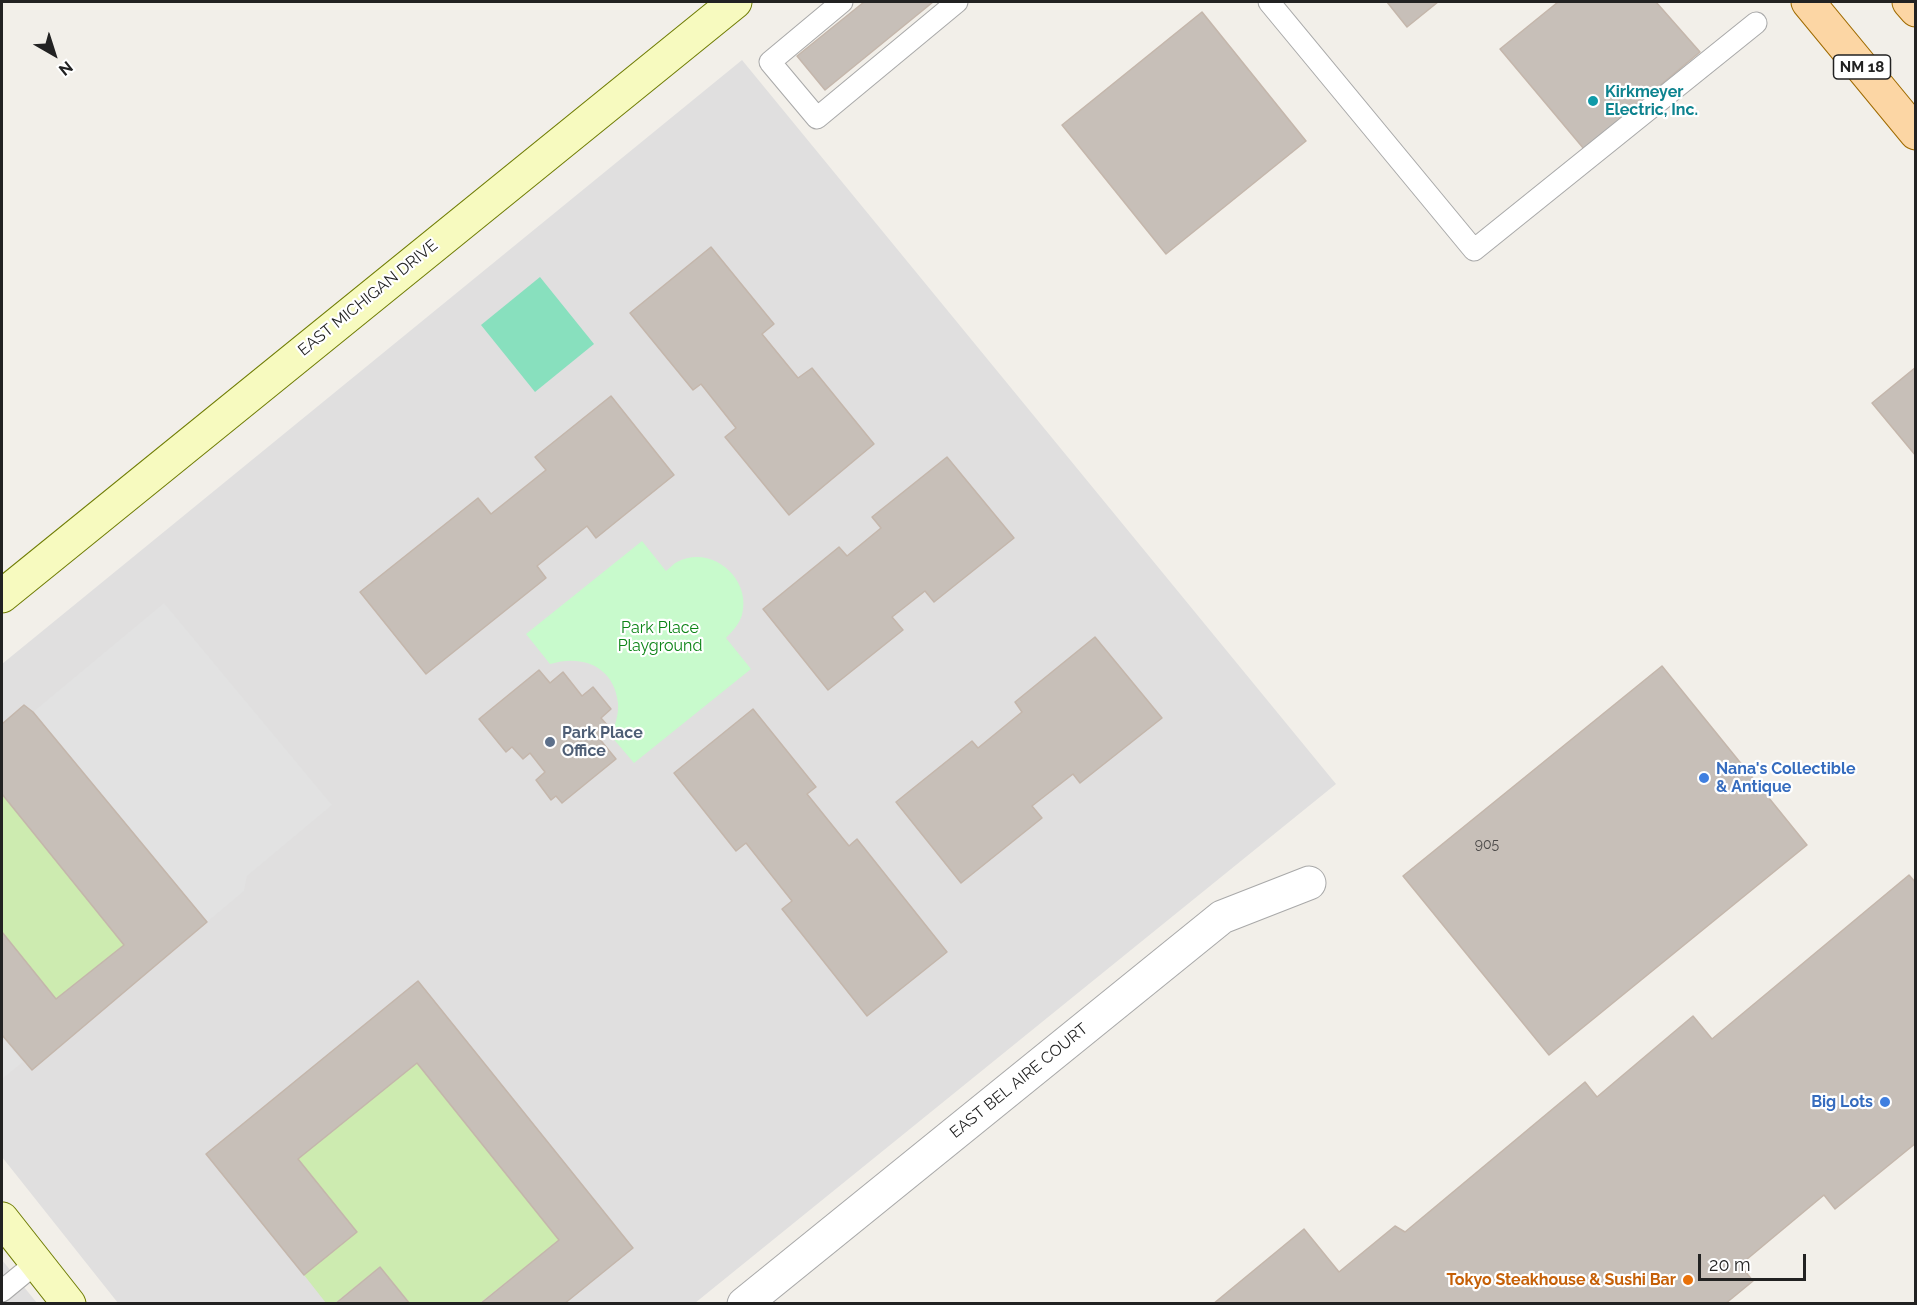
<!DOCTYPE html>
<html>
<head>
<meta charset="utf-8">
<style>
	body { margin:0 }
	#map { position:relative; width:1917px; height:1305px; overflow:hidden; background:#f2efe9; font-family:Raleway,sans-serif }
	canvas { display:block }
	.frame { position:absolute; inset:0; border:3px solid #222; pointer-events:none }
	.north { position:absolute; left:24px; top:24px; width:60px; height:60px; -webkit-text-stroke:4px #fff; paint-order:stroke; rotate:141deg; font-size:16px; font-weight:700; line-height:24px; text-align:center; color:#222 }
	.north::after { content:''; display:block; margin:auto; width:21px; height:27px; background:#222; clip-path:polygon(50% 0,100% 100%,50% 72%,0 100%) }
	.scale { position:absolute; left:1698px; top:1254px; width:108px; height:27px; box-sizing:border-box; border:3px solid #222; border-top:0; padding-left:8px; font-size:18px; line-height:21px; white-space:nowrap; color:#222; -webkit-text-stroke:4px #fff; paint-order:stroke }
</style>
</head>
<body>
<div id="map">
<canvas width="1917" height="1305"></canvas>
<div class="frame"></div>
<div class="north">N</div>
<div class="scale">20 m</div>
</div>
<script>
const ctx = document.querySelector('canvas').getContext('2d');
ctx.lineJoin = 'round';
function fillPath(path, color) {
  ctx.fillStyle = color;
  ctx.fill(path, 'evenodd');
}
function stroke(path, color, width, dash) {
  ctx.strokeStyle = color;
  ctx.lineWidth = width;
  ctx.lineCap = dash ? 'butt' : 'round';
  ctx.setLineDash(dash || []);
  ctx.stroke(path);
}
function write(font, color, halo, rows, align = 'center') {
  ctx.font = font + ' Raleway,sans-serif';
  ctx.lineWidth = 4.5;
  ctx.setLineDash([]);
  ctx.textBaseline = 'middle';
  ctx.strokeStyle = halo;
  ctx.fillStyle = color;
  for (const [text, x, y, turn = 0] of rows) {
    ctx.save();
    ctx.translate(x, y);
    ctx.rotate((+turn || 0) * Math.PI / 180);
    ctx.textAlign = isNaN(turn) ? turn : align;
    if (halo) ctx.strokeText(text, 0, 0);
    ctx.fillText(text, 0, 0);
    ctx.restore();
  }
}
fillPath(new Path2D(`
	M742,60L1336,784L695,1303H118L2,1157V664Z
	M2,1260L37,1303H2Z`), '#e0dfdf');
fillPath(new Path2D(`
	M2,794L124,945L56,999L2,932Z
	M417,1063L559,1240L480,1303H410L380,1267L335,1303H326L304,1275L357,1232L298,1159Z`), '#cdebb0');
fillPath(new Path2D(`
	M642,541L666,571C670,568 673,564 677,562C711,544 752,578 742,615C739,624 733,631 726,638L751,669L634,763L611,736C615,725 619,714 618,703C614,666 582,654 550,664L526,634Z`), '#c8facc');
fillPath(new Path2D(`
	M540,277L594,344L535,392L481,325Z`), '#88e0be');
fillPath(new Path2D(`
	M164,603L332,805L247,876L244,891L207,922L33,712Z
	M2,1035L23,1062L2,1079Z`), '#e2e2e2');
const building = new Path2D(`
	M864,2H933L825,90L797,56Z
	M1387,2H1438L1407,27Z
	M1558,2H1656L1700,52L1584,149L1500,49Z
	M1202,12L1306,141L1166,254L1062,125Z
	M711,247L774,324L762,334L798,378L812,368L874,444L789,515L725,437L736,428L701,384L693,390L630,313Z
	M1916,367V456L1872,403Z
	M611,396L674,475L596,538L587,526L537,566L546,578L426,674L360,592L478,498L491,514L546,470L535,457Z
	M947,457L1014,538L934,602L925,591L892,617L903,630L828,690L763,609L839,547L847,556L881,528L872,517Z
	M1095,637L1162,718L1080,783L1073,774L1032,806L1042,818L961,883L896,802L972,741L978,748L1022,712L1015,702Z
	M1662,666L1807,845L1549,1055L1403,876Z
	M539,670L550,683L563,672L582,696L593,687L611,709L601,718L609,727L598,737L616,759L562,803L556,796L551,800L536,780L545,772L530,753L523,759L512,747L506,752L479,719Z
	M24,705L33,712L207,922L32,1070L2,1035V932L56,999L124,945L2,794V724Z
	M753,709L816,787L807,794L849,846L857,839L947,952L867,1016L782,909L792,901L746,843L736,851L674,773Z
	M1909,875L1916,883V1143L1835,1209L1824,1195L1740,1265L1753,1281L1725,1304H1213L1304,1229L1339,1272L1395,1226L1405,1232L1585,1082L1597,1097L1693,1016L1712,1039Z
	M418,981L633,1248L564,1304H480L559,1240L417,1063L298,1159L357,1232L304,1275L206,1154Z
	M380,1267L410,1304H335Z`);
fillPath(building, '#c7bfb8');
stroke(building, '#c4b6ab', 1.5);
const lane = new Path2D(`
	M842,2L770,62L817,118L957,2
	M1269,2L1474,250L1756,23
	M2,1291L36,1263`);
const street = new Path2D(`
	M744,1304L1222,917L1309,883`);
const secondary = new Path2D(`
	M2,596L735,2
	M2,1219L69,1304`);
const primary = new Path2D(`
	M1808,2L1916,133
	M1909,2L1916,10`);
stroke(lane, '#a9a9a9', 23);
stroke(street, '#a9a9a9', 35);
stroke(secondary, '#707d05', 35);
stroke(primary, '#a06b00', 35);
stroke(lane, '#fff', 21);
stroke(street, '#fff', 33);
stroke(secondary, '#f7fabf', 33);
stroke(primary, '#fcd6a4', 33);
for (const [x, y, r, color] of [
	[1593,101,6,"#0f9aa8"],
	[550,742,6,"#5c6f8a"],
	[1704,778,6,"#3f7fe0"],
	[1885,1102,6,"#3f7fe0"],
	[1688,1280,6,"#e8710a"]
]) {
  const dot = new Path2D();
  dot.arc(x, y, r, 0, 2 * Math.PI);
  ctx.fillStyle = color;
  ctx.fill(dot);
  stroke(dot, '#fff', 2);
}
write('14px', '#4b4948', null, [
	["905",1487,845]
]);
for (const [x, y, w] of [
	[1862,67,57]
]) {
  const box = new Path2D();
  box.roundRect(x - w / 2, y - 12, w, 24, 4.5);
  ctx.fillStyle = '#fff';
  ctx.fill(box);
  stroke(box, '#222', 1.5);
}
write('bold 15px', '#222', null, [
	["NM 18",1862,67]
]);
write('bold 16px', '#0d838f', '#fff', [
	["Kirkmeyer",1605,92],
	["Electric, Inc.",1605,110]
], 'left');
write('16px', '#222', '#fff', [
	["EAST MICHIGAN DRIVE",368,298,-39],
	["EAST BEL AIRE COURT",1019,1081,-39]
]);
write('16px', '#0c8416', '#fff', [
	["Park Place",660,628],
	["Playground",660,646]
]);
write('bold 16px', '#4e5e75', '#fff', [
	["Park Place",562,733],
	["Office",562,751]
], 'left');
write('bold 16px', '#366cbe', '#fff', [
	["Nana's Collectible",1716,769],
	["& Antique",1716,787],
	["Big Lots",1873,1102,"right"]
], 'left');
write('bold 16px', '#c56008', '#fff', [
	["Tokyo Steakhouse & Sushi Bar",1676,1280]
], 'right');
</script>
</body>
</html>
